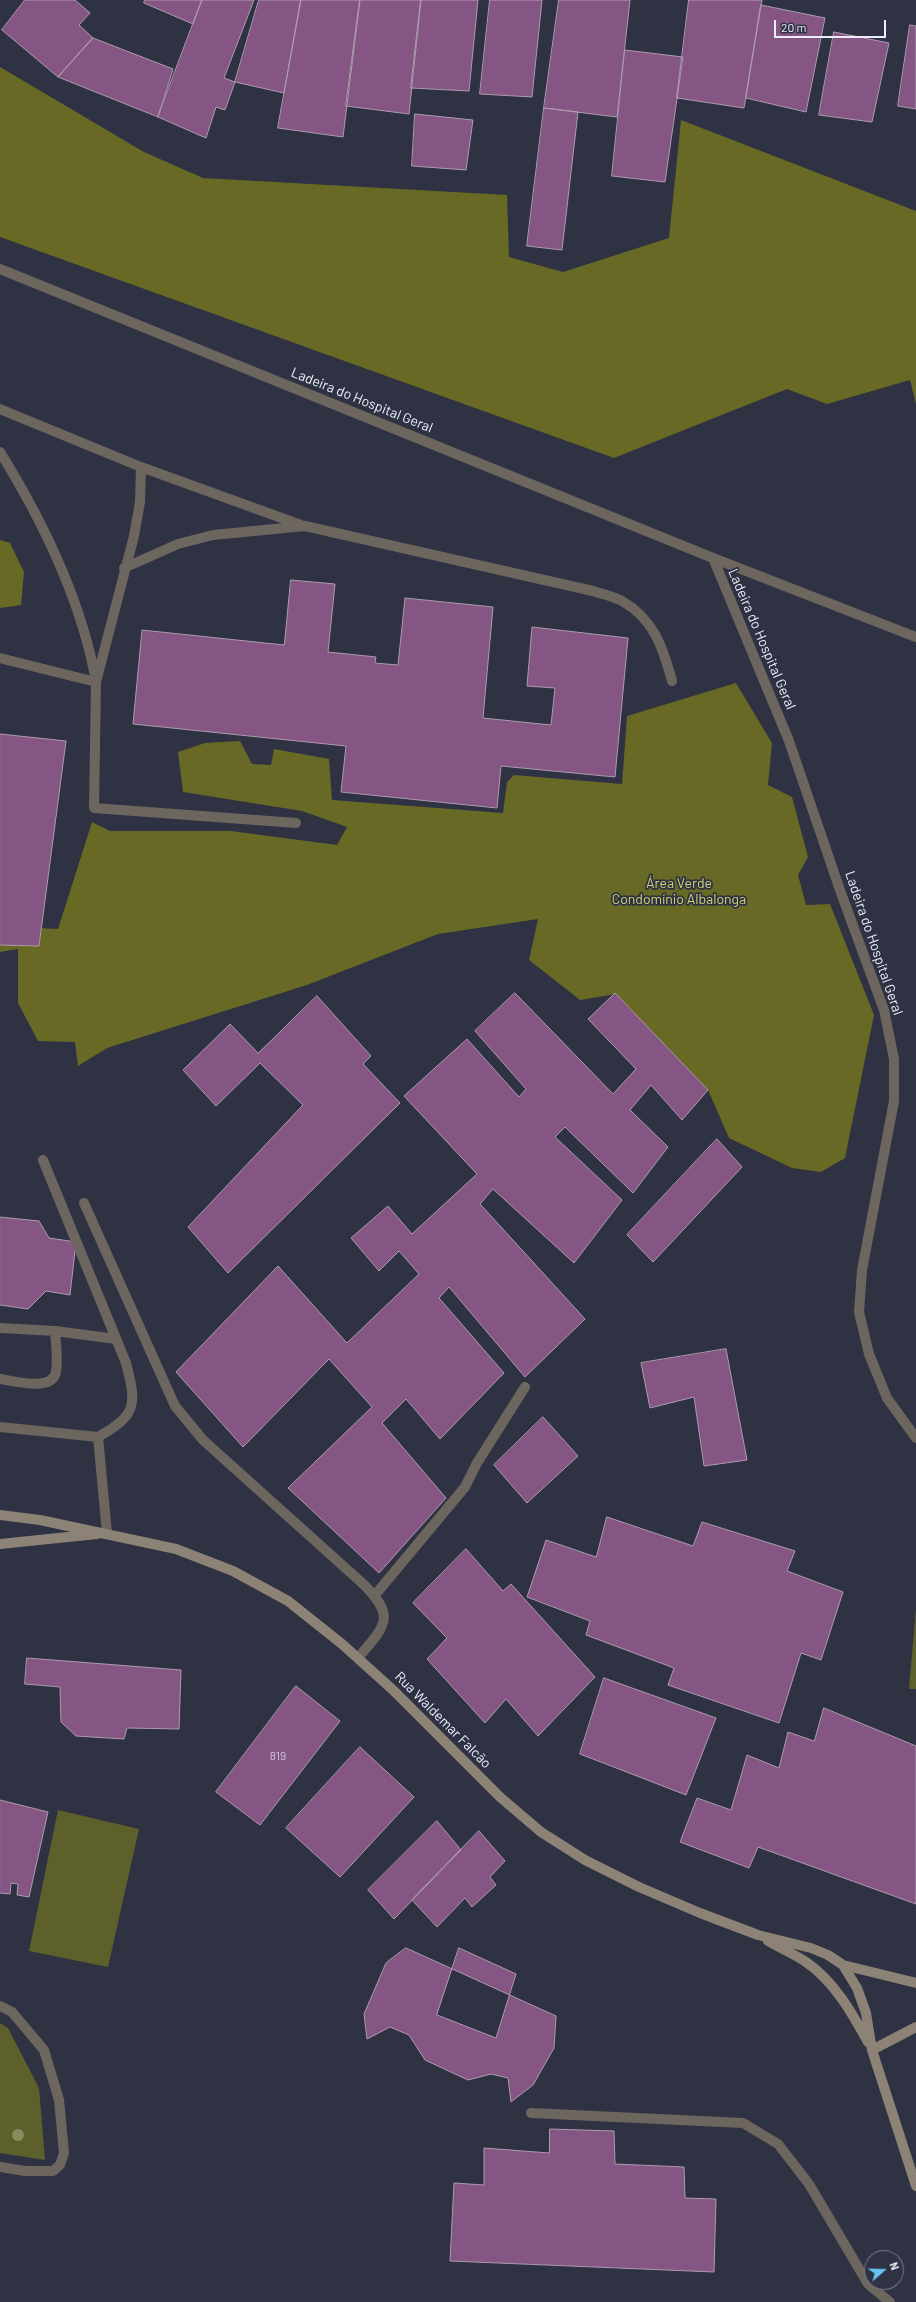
<!DOCTYPE html>
<html>
<head>
<meta charset="utf-8">
<style>
	body { margin:0 }
	#map { position:relative; width:916px; height:2302px; overflow:hidden; background:#2e3243; font-family:Barlow,sans-serif }
	canvas { display:block }
	.north { position:absolute; left:864px; top:2250px; width:40px; height:40px; box-sizing:border-box; background:#2e3243; border:1px solid #7a7d8c; border-radius:50%; rotate:70deg; font-size:11px; font-weight:700; line-height:16px; text-align:center; color:#ebeef9 }
	.north::after { content:''; display:block; margin:auto; width:14px; height:18px; background:#67c4f0; clip-path:polygon(50% 0,100% 100%,50% 72%,0 100%) }
	.scale { position:absolute; left:774px; top:20px; width:112px; height:18px; box-sizing:border-box; border:2px solid #ebeef9; border-top:0; padding-left:5px; font-size:12px; line-height:14px; white-space:nowrap; color:#ebeef9; -webkit-text-stroke:3px #2e3243; paint-order:stroke }
</style>
</head>
<body>
<div id="map">
<canvas width="916" height="2302"></canvas>
<div class="north">N</div>
<div class="scale">20 m</div>
</div>
<script>
const ctx = document.querySelector('canvas').getContext('2d');
ctx.lineJoin = 'round';
function fillPath(path, color) {
  ctx.fillStyle = color;
  ctx.fill(path, 'evenodd');
}
function stroke(path, color, width, dash) {
  ctx.strokeStyle = color;
  ctx.lineWidth = width;
  ctx.lineCap = dash ? 'butt' : 'round';
  ctx.setLineDash(dash || []);
  ctx.stroke(path);
}
function write(font, color, halo, rows, align = 'center') {
  ctx.font = font + ' Barlow,sans-serif';
  ctx.lineWidth = 3.5;
  ctx.setLineDash([]);
  ctx.textBaseline = 'middle';
  ctx.strokeStyle = halo;
  ctx.fillStyle = color;
  for (const [text, x, y, turn = 0] of rows) {
    ctx.save();
    ctx.translate(x, y);
    ctx.rotate((+turn || 0) * Math.PI / 180);
    ctx.textAlign = isNaN(turn) ? turn : align;
    if (halo) ctx.strokeText(text, 0, 0);
    ctx.fillText(text, 0, 0);
    ctx.restore();
  }
}
fillPath(new Path2D(`
	M916,1608V1689H909Z
	M58,1810L139,1829L108,1967L29,1951Z
	M0,2023L8,2028L39,2088L45,2160L0,2153Z`), '#5e602b');
fillPath(new Path2D(`
	M0,67L144,152L203,178L507,195L509,257L563,272L669,238L681,120L916,211V404L910,380L827,404L787,389L614,458L0,237Z
	M0,540L10,543L24,572L21,605L0,608Z
	M736,683L772,743L768,785L792,797L808,857L798,875L806,905L830,904L874,1015L845,1158L821,1172L792,1168L729,1138L708,1090L616,994L580,1000L529,960L538,919L438,934L307,985L107,1048L78,1066L75,1042L38,1041L18,1003V949L0,952V926L58,929L92,822L110,831H231L337,845L347,827L302,811L183,792L178,752L205,743L240,741L252,764L271,765L274,749L329,759L332,800L503,813L507,782L514,775L622,784L627,716Z`), '#676924');
const building = new Path2D(`
	M25,0H75L90,13L79,25L93,38L58,77L2,30Z
	M145,0H202L193,24L144,3Z
	M202,0H254L224,78L235,82L225,110L216,107L206,138L158,117Z
	M259,0H301L284,93L235,82Z
	M301,0H360L343,137L278,128Z
	M360,0H421L409,114L346,106Z
	M421,0H478L469,91L411,88Z
	M490,0H542L532,97L480,94Z
	M559,0H630L617,117L544,108Z
	M689,0H762L744,108L677,98Z
	M761,5L825,18L806,112L746,98Z
	M910,25L916,26V109L898,106Z
	M834,32L889,43L872,122L819,115Z
	M93,38L173,69L158,117L58,77Z
	M625,50L683,57L665,182L612,176Z
	M544,108L578,112L562,250L527,246Z
	M415,114L473,120L466,170L412,166Z
	M291,580L335,584L328,652L376,657L375,663L398,665L405,598L493,607L483,718L551,725L555,688L527,686L532,627L628,638L615,777L501,766L497,808L341,792L346,746L133,724L142,630L284,645Z
	M0,734L66,741L39,946L0,945Z
	M515,993L613,1094L636,1069L588,1019L615,993L708,1090L682,1120L651,1085L630,1110L668,1147L633,1193L565,1127L555,1137L622,1200L574,1263L493,1189L480,1204L585,1319L525,1377L449,1287L439,1298L504,1373L440,1439L406,1399L382,1423L446,1498L379,1573L288,1488L372,1407L329,1359L243,1447L176,1372L278,1266L347,1343L419,1274L399,1251L379,1271L351,1238L388,1206L412,1234L477,1174L404,1096L467,1039L519,1097L526,1089L475,1031Z
	M317,996L371,1056L363,1064L400,1103L228,1273L188,1227L303,1105L260,1063L216,1106L183,1070L230,1024L258,1053Z
	M717,1139L742,1167L653,1262L627,1235Z
	M0,1217L39,1221L49,1238L76,1242L70,1295L46,1291L28,1309L0,1305Z
	M726,1349L747,1460L704,1466L694,1397L650,1408L641,1363Z
	M543,1417L578,1456L527,1503L494,1465Z
	M607,1517L693,1546L702,1522L795,1551L787,1571L843,1592L821,1660L801,1653L779,1723L668,1685L674,1668L586,1635L590,1621L527,1597L546,1540L596,1557Z
	M466,1549L503,1591L511,1584L595,1677L538,1736L506,1699L485,1723L427,1659L447,1638L413,1603Z
	M27,1658L181,1670L179,1729L127,1728L124,1739L76,1736L61,1722L60,1687L25,1684Z
	M604,1678L716,1718L686,1795L580,1754Z
	M296,1686L340,1721L260,1825L216,1792Z
	M824,1708L916,1746V1904L758,1847L749,1868L680,1842L697,1798L731,1810L747,1755L779,1768L788,1732L814,1741Z
	M360,1747L414,1797L340,1877L286,1828Z
	M0,1800L48,1812L29,1897L17,1895L18,1884L11,1883L10,1894L0,1893Z
	M437,1821L461,1850L394,1919L368,1890Z
	M479,1831L505,1861L490,1877L496,1885L472,1907L465,1898L437,1927L412,1900Z
	M406,1948L556,2016L554,2048L533,2085L511,2102L508,2078L491,2074L468,2080L425,2060L409,2035L390,2027L367,2039L364,2014L386,1963Z
	M459,1948L516,1974L496,2038L437,2015Z
	M550,2129L614,2131L615,2164L684,2167L685,2198L716,2199L714,2272L450,2261L454,2183L484,2185V2148L549,2153Z`);
fillPath(building, '#855584');
stroke(building, '#ad9cad', 1);
stroke(new Path2D(`
	M0,269L713,558L916,637
	M0,409L141,467L301,525
	M0,452C42,520 82,602 96,682L0,658
	M141,467L140,502L134,536L96,682L94,808L296,823
	M713,558L789,741L841,893L884,1010L894,1059V1101L862,1270L859,1312L869,1354L887,1398L916,1438
	M124,568L178,544L213,535L305,526L593,591C602,594 613,596 622,601C654,619 663,648 672,681
	M43,1160L126,1363C137,1405 137,1415 98,1437
	M84,1203L175,1406L203,1440L361,1582C397,1616 386,1625 358,1658
	M0,1328L55,1331L116,1339
	M0,1379C14,1381 52,1392 56,1372C58,1359 56,1344 55,1331
	M0,1427L98,1437L107,1533
	M375,1595L465,1487L477,1463L525,1387
	M531,2113L743,2123L778,2144L809,2184L868,2284L890,2302`), '#6c665f', 10);
stroke(new Path2D(`
	M0,2006L12,2012L44,2050L59,2100L64,2153L60,2165L53,2171H25L0,2167`), '#6c665f', 10);
stroke(new Path2D(`
	M0,1515L40,1520L176,1549L233,1571L288,1601L342,1644L393,1690L500,1797L541,1832L585,1860L639,1887L700,1913L758,1935L811,1948L828,1955L843,1965L916,1983
	M0,1544L97,1534
	M768,1941C780,1948 794,1954 806,1962C834,1981 852,2013 868,2042
	M843,1965L857,1988L866,2013L872,2050L916,2186
	M872,2050L916,2027`), '#8c8276', 10);
ctx.fillStyle = '#878b5d';
for (const [x, y] of [
	[18,2135]
]) {
  ctx.beginPath();
  ctx.arc(x, y, 6, 0, 2 * Math.PI);
  ctx.fill();
}
write('12px', '#d2c8dc', null, [
	["819",278,1756]
]);
write('14px', '#ebeef9', '#2e3243', [
	["Ladeira do Hospital Geral",362,400,22],
	["Ladeira do Hospital Geral",762,639,67],
	["Ladeira do Hospital Geral",874,943,71],
	["Rua Waldemar Falcão",443,1720,45]
]);
write('14px', '#d0d473', '#2e3243', [
	["Área Verde",679,883],
	["Condomínio Albalonga",679,899]
]);
</script>
</body>
</html>
